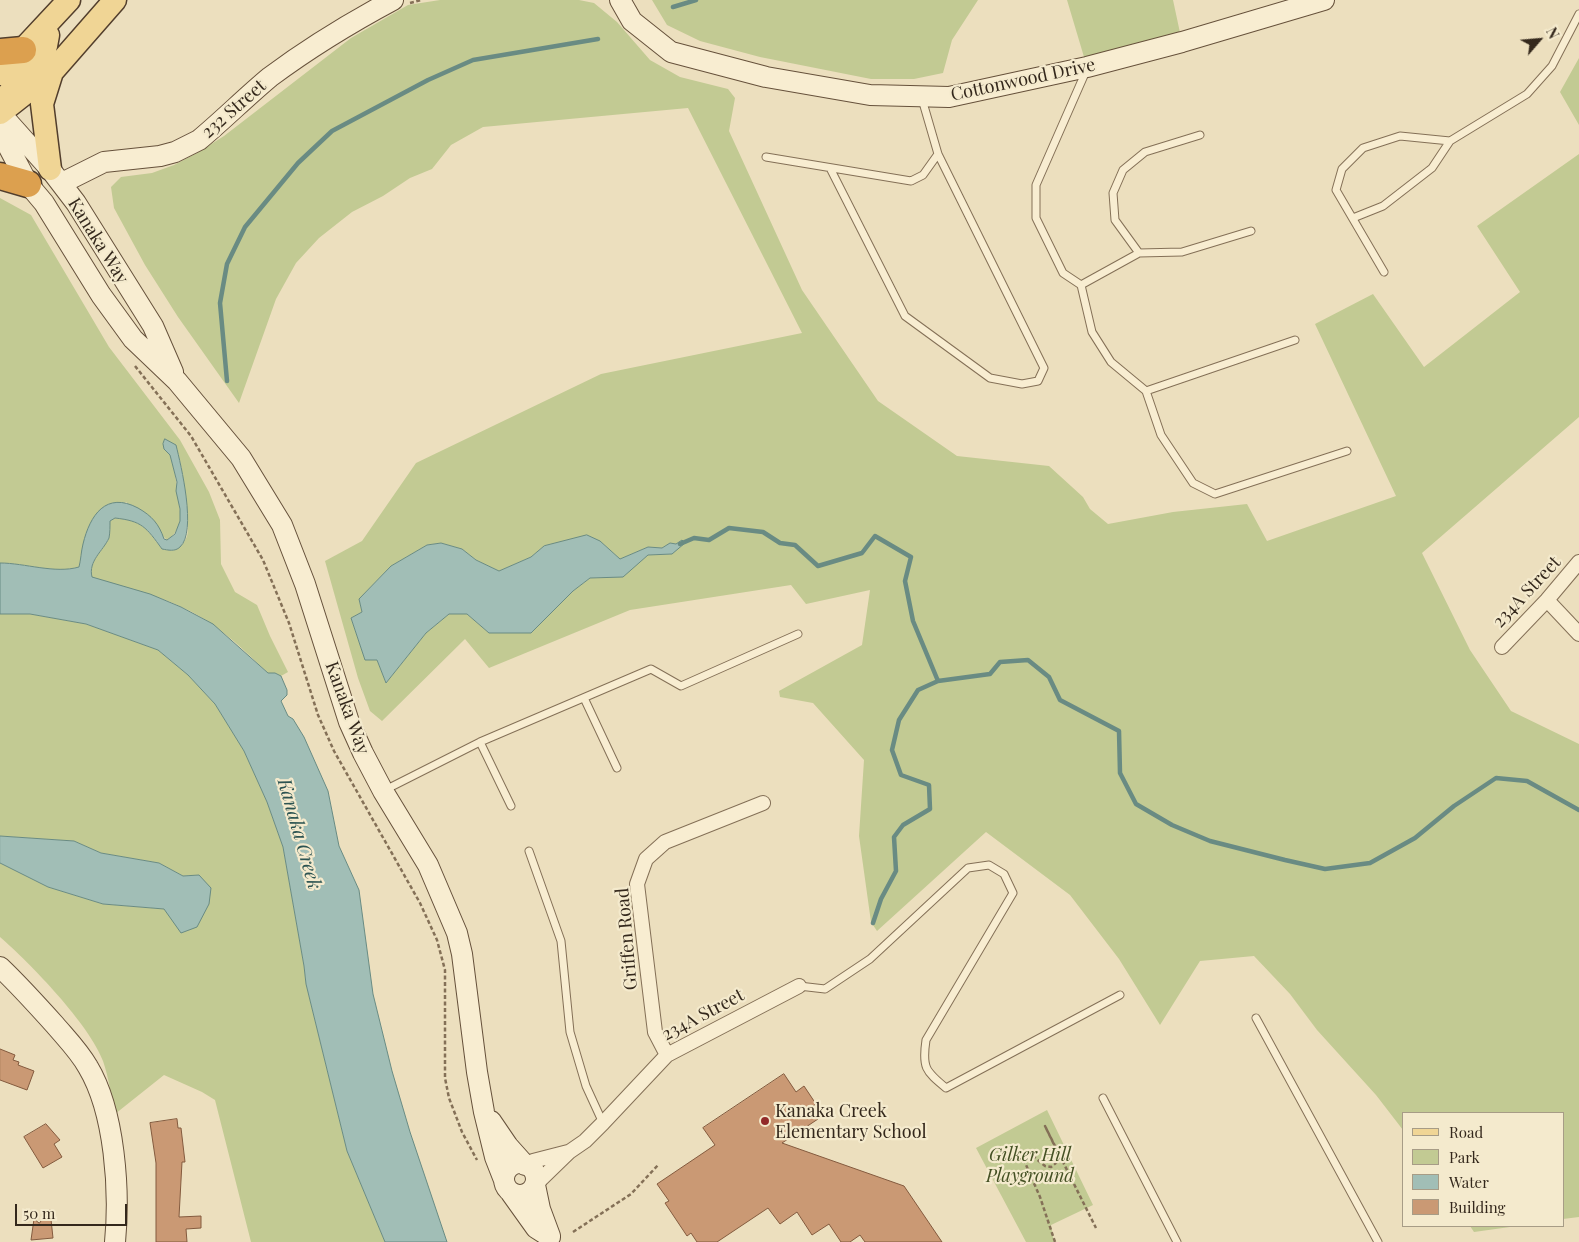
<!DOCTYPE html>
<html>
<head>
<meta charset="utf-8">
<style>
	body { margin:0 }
	#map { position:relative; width:1579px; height:1242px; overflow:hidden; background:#ecdfbe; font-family:"Playfair Display",serif }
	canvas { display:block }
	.legend { position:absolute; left:1402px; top:1112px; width:162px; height:115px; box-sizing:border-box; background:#f4eacd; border:1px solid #a79c86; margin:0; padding:6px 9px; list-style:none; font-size:15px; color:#34281c }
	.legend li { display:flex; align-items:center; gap:10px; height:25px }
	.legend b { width:25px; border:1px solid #a79c86 }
	.north { position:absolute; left:1514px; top:15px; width:50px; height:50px; -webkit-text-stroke:4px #f4eacd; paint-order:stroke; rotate:63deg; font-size:14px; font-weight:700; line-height:20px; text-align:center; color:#34281c }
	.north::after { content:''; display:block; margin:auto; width:18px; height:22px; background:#34281c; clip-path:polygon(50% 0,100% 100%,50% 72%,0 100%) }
	.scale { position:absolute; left:15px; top:1204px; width:112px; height:22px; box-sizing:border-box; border:2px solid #34281c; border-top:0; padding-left:6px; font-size:15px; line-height:18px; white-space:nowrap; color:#34281c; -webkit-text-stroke:4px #f4eacd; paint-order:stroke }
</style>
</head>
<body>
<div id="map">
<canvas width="1579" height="1242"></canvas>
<ul class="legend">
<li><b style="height:6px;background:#f0d595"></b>Road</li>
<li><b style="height:14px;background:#c2ca93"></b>Park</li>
<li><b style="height:14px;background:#a1beb6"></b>Water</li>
<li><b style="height:14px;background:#ca9974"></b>Building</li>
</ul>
<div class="north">N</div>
<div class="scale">50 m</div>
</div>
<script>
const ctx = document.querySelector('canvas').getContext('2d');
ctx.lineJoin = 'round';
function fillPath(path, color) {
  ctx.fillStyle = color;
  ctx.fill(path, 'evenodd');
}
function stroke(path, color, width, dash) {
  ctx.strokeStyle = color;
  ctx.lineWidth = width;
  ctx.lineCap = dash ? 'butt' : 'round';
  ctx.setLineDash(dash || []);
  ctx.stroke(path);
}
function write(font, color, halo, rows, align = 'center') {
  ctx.font = font + ' "Playfair Display",serif';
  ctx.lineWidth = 4.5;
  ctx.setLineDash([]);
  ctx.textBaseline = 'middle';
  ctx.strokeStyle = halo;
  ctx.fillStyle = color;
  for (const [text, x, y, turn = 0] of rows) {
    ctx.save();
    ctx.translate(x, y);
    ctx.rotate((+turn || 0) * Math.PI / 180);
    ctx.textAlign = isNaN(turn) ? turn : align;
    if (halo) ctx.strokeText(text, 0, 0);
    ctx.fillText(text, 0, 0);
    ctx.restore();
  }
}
fillPath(new Path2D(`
	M440,0H579L594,3L617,22L650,60L680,77L728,89L735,98L729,131L802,290L878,401L957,456L1049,466L1083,497L1090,509L1108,524L1173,512L1247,504L1267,541L1396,496L1315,324L1373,294L1424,367L1520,292L1477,226L1579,154V417L1422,553L1470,650L1511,711L1579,744V1217L1563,1219V1113H1403V1130L1376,1095L1317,1030L1290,994L1254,956L1200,961L1160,1025L1119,959L1070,895L986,832L877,931L871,922L859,836L864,760L813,703L780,697L779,691L862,645L870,590L806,604L791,585L630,610L489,668L465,639L382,721L370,711L358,678L325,561L362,541L416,463L601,374L802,333L688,108L483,127L451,145L432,169L410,178L383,196L352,212L319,238L296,263L276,299L239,403L178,317L145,265L114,208L111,187L121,177L152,173L174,165L197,153L224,136L351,38L408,5ZM600,541L620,559L648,547L662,548L670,543L676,544L672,554L648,555L623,576L590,578L573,591L489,633L467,614H449L426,633L386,683L377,660L365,659L351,618L362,612L359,599L391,566L427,545L441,543L462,549L476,560L499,571L531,557L544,546L564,542Z
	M652,0H978L952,40L943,73L914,79H871L760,57L700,41L667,25Z
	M1067,0H1173L1182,42L1087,67Z
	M1579,58V125L1560,92Z
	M0,198L31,215L109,347L180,440L209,492L220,520L221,564L235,592L257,605L270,636L288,672L281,676L275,673H268C251,657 233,639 213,625C177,599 133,590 92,578C88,561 103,551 109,538C110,533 110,526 110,521L115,518C143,521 145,527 162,549C165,549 170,551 174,550C179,549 185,542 187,536C191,524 183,475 180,461L164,449C166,451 169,453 170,455C174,462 182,513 180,521C178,530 174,535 167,540L126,502L83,545L79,567C54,574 26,563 0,563Z
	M0,614H30L86,624L158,650L188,675L215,704L244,751L267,802L283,847L304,966L306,984L347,1151L385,1242H251L215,1100L202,1092L164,1075L115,1114C111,1097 109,1078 103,1061C90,1025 30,963 0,937V863L48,887L103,904L164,909L199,875L183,876L159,863L101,853L74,841L0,836Z
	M1047,1110L1093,1205L1051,1225L1054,1242H1026L976,1148Z
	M1470,1226H1517L1474,1232Z`), '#c2ca93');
const water = new Path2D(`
	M165,439L176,445C181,465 197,532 180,547C175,552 168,550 162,549C146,527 142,521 115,518L110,521C110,526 110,533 109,538C103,551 88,561 92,577L150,594L181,607L213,624L268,673H275L281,676L287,690V695L281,701L288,716L293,719L304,737L328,791L339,846L359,890L373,994L392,1071L410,1132L447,1242H385L347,1151L306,984L304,966L283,847L267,802L244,751L215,704L188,675L158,650L86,624L30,614H0V563C25,563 55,574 79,567C81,559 81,552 83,544C90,515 106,491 138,508C152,516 159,524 164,539L167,540L175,534L180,521V509L176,491L177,482L170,455L164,449L163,444Z
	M587,535L600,541L620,559L648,547L662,548L670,543L676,544L682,540L685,543L672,554L648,555L623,577L590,578L573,591L531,633H489L467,614H449L426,633L386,683L377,660H365L351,618L362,612L359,599L391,566L427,545L441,543L462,549L476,560L499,571L531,557L544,546Z
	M0,836L74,841L101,853L159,863L183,876L199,875L211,888L209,904L197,927L181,933L164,909L103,904L48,887L0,863Z`);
fillPath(water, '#a1beb6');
stroke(water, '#698b83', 1);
stroke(new Path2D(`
	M673,7L696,0
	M227,381L220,303L227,264L245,227L298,163L332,131L428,80L473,60L598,39
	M680,544L694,538L709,540L729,528L763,532L780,543L795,545L818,566L862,553L875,536L911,557L905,581L913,621L938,681L990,674L1000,662L1028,660L1049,677L1060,700L1119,731L1120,773L1136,804L1172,825L1210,841L1285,860L1325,869L1370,863L1415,838L1454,806L1496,778L1527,781L1579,810
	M873,923L881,899L896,871L894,837L903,825L930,809L929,785L901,775L892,750L899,720L918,690L938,681`), '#698b83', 4.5);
const building = new Path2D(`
	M0,1049L15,1055L13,1060L19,1062L18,1065L34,1071L27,1090L0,1080Z
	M784,1074L796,1092L804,1086L816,1104L811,1107L818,1119L782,1143L904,1186L942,1242H865L860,1235L850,1242H841L829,1224L812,1235L797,1212L780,1224L768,1208L717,1242H697L691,1233L687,1236L665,1203L669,1201L657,1184L715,1145L703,1128Z
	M177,1119L178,1128H181L185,1162H182L179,1217L201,1216V1228L186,1229L187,1242H156V1163L150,1123Z
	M46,1124L60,1140L54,1144L62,1157L43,1168L24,1137Z
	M50,1210L53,1238L31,1240L34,1219L39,1223Z`);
fillPath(building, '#ca9974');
stroke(building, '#835a3e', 1);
const lane = new Path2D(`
	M1086,71L1036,185V218L1063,273L1081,285L1092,332L1111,362L1146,391L1161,435L1193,483L1215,494L1347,451
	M766,157L911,181L923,175L938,154
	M830,168L905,316L990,378L1022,384L1038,381L1044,368L938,154L922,99
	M1353,218L1383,206L1432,168L1450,141
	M1139,253L1115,220L1113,193L1123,170L1145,152L1200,135
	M1384,272L1336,190L1342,169L1363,148L1400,136L1450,141L1527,94L1552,66L1579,14
	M1081,285L1139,253L1182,252L1251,231
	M1146,391L1295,340
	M584,698L617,768
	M480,742L511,806
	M383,791L480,742L651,669L681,686L798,634
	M529,851L561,941L570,1032L586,1086L603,1123
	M799,986L825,989L870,959L968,868L989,865L1004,874L1013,893L926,1040C922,1067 925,1071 946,1088L1120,995
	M1256,1018L1378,1242
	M1103,1098L1177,1242`);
const street = new Path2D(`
	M1547,600L1579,634
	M1502,647L1547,600L1579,562
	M667,1055L655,1032L637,884L646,859L665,842L763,803
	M525,1165L533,1161L568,1152
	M535,1185L569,1152L585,1141L603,1123L667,1055L799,986`);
const secondary = new Path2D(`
	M620,0L632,21L671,52L766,77L870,95L949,97L1087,67L1182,42L1324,0
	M0,113L50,169L76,203L153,326L173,372
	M0,138L8,146L28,184L44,203L101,295L133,339L177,381L241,458L282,525L305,584L349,722L363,753L383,791L428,865L457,933L462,954L477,1072L484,1112L495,1157L504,1180
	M62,183L104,162L160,156L175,152L199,140C223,120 246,97 270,77C309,48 350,23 393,0
	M0,967C19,985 37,1005 55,1025C66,1038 79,1051 88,1067C115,1112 120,1191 115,1242
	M491,1121L508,1146L525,1165
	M504 1179a16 16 0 1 1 32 0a16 16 0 1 1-32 0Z
	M535,1185L540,1209L550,1236
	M511,1193L536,1228L550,1237`);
const primary = new Path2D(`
	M0,74L69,0
	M6,97L46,46L48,35
	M0,113L52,72L115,0
	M50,169L42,104L52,72`);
const highway = new Path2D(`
	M0,52L23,50
	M0,176L28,184`);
stroke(lane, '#847057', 9);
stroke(street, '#847057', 16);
stroke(secondary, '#66513b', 22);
stroke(primary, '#523e2c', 25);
stroke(highway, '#523e2c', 29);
stroke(new Path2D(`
	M410,3L421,0
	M135,366L191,436L263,560L289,623L318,715L334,751L420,903L437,940L445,970V1078L449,1098L462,1132L477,1160
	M573,1232L631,1194L659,1164
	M1055,1242L1040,1197L1023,1158L1025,1154L1028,1152L1045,1166L1051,1167L1061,1159L1045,1126L1096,1228`), '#847057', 2.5, [4, 2.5]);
stroke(lane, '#f8edd1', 7);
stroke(street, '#f8edd1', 14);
stroke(secondary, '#f8edd1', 20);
stroke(primary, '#f0d595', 22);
stroke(highway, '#dca04f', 26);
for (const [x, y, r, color] of [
	[765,1121,5,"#922a29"]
]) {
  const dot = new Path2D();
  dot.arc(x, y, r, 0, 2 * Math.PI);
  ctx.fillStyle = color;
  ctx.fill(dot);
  stroke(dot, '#f4eacd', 2);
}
write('18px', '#34281c', '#f4eacd', [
	["Cottonwood Drive",1023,80,-12],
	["232 Street",234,109,-41],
	["Kanaka Way",98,241,58],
	["234A Street",1527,592,-47],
	["Kanaka Way",347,708,70],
	["Griffen Road",627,939,-95],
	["234A Street",703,1015,-28]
]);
write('18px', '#34281c', '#f4eacd', [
	["Kanaka Creek",775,1111],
	["Elementary School",775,1132]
], 'left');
write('italic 18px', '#445023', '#f4eacd', [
	["Gilker Hill",1030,1155],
	["Playground",1030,1176]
]);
write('italic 19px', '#2b5351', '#f4eacd', [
	["Kanaka Creek",299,834,74]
]);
</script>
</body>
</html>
